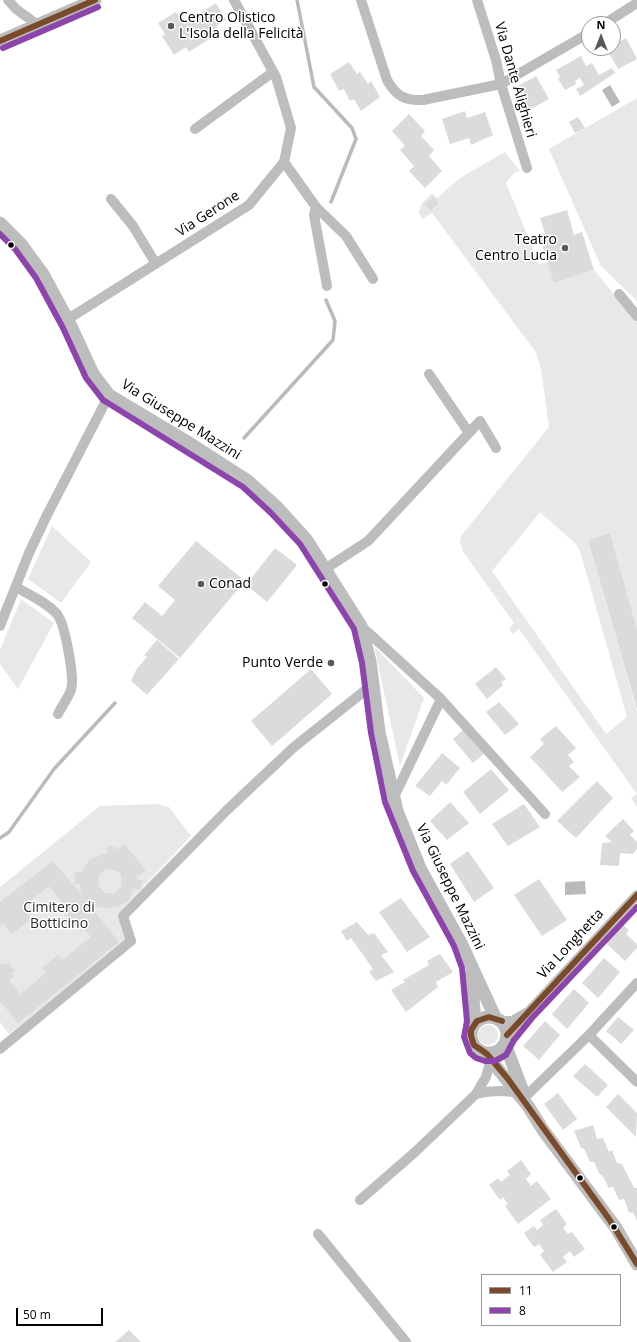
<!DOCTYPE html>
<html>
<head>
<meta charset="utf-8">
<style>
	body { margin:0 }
	#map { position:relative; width:637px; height:1342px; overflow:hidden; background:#fff; font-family:"Open Sans",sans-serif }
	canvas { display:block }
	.legend { position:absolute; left:481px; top:1274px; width:140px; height:52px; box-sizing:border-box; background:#fff; border:1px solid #999; margin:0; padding:5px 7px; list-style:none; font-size:12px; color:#000 }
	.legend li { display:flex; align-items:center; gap:8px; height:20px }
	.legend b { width:20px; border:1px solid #999 }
	.north { position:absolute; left:581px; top:16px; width:40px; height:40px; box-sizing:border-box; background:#fff; border:1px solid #999; border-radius:50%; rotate:0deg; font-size:11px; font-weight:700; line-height:16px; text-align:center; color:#000 }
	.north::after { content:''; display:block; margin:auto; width:14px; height:18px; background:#595959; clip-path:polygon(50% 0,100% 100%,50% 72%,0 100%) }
	.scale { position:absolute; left:16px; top:1308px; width:87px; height:18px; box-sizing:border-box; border:2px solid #000; border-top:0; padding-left:5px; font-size:12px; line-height:14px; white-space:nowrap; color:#000; -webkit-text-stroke:3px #fff; paint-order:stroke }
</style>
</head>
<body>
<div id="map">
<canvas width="637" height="1342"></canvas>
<ul class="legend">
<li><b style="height:5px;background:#7a4b2a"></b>11</li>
<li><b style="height:5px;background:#8e44ad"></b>8</li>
</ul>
<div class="north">N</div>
<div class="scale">50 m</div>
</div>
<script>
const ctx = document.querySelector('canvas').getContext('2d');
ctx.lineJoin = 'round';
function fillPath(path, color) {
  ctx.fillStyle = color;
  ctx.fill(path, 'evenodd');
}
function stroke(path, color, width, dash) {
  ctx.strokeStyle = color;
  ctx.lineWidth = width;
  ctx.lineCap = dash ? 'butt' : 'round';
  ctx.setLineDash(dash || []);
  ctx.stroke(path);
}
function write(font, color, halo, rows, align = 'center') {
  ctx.font = font + ' "Open Sans",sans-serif';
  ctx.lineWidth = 3;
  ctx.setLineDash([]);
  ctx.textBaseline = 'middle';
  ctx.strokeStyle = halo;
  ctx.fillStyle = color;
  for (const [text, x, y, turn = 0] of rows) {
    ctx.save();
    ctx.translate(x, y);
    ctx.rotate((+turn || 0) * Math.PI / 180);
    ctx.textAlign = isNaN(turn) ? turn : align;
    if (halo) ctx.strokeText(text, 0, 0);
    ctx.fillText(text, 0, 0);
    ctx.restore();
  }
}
fillPath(new Path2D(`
	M637,98V301L601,266L549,149Z
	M505,152L520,171L514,173L506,183L539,264L548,262L554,283L594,270L637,322V629L610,533L588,540L637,712V807L631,798L637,794L519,629L513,634L509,629L514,623L464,553L460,543L461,536L549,427L541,369L535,351L432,213L422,219L419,212L422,203L432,193L437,198L460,178ZM540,512L576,544L580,551L627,717L606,734L492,571Z
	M52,526L91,562L61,603L28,579Z
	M21,599L54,623L18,689L0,664V650Z
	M374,646L424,698L400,766Z
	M156,804L169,807L191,836L119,913L128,941L9,1034L0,1022V887L100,806Z
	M478 1035a10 10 0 1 1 20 0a10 10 0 1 1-20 0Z`), '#e8e8e8');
fillPath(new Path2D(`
	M610,85L620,102L612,107L602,90Z
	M585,881L586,894L565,895V882Z`), '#bababa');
stroke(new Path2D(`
	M297,0L314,87L352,128L356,139L331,202
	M244,438L333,340L335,321L326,300
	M0,838L9,832L54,769L115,703`), '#bababa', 3.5);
fillPath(new Path2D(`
	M216,3L226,20L216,26L220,32L189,52L186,47L174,55L162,36L165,34L158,23L176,12L184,24Z
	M626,38L637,59L618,69L606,48H613V43L615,42L616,44Z
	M581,56L586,66L592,63L599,75L612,68L615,73L580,96L576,89L584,85L580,78L575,81L576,84L565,90L558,79L560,77L556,70Z
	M349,62L357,74L360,72L368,84L371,81L380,97L361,111L354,99L350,101L344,89L339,91L330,74Z
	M536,76L549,99L529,110L516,87Z
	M465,111L467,118L485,112L493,135L471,145L469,138L450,144L442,119Z
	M409,114L425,131L421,136L434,150L429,156L442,171L425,188L409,171L414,166L400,150L405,146L392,131Z
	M578,117L585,128L575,133L569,122Z
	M433,197L439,203L430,211L425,204Z
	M567,210L574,235L582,232L594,270L554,283L539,235L545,233L540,218Z
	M610,533L637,629V710L588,540Z
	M196,541L245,581L180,658L132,618L145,602L162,616L175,600L158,586Z
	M275,548L297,565L267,602L246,585Z
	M157,640L179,659L147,695L131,681L136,670L147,657L144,655Z
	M496,667L506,679L501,682L503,685L487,699L475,684Z
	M311,669L332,694L272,746L251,721Z
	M499,702L519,724L505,735L486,712Z
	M556,726L576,748L568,755L574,762L569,766L580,777L562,792L530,757L544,744L540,739Z
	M464,729L486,752L473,763L453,739Z
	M442,753L460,768L446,785L442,781L430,796L415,786Z
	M491,769L509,790L480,814L463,792Z
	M597,781L613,798L576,838L557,821Z
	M450,802L469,823L447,840L430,821Z
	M524,804L540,827L508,846L492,824Z
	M623,819L634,831L630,835L637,842V849L633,854L620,853L619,866L600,865L602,843L612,842L605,836Z
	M124,844L146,870L135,879L142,880L141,889H134L128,901L117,907L101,908L89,904L119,942L18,1023L0,1001V965L3,963L5,965L8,963L15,971L11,973L14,977L9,980L20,994L46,973L42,968L58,955L62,960L91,937L80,923L76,926L64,912L68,910L49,886L23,907L32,918L12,934L3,923L0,925V902L53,861L81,894L80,884H75V872H81L90,859L107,853V846L115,847L117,850ZM107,869L117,871L121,875L122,885L115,893H105L98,885L99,875Z
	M468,851L494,888L474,902L450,864Z
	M539,879L567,920L542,936L514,895Z
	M401,898L430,937L407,952L379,912Z
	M357,922L368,935L374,933L388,952L381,955L394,972L376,981L369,972L373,969L351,938L347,941L341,931Z
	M622,924L629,930L626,934L637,944V948L625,961L605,942Z
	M440,954L453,972L436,982L438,987L406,1012L391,990L405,982L403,980L429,965L427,961Z
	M604,958L620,972L598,998L582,983Z
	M574,989L589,1003L567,1029L552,1014Z
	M618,1017L634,1030L621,1044L606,1031Z
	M545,1021L560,1035L539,1060L523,1046Z
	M585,1064L608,1085L597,1097L573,1076Z
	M558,1093L577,1119L563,1130L544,1104Z
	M618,1094L637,1113L636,1137L606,1107Z
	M593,1125L597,1139L603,1138L609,1152L612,1150L617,1163L622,1164L634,1188H637V1221L633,1212L629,1213L624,1199L619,1200L613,1187L609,1188L602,1175H600L594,1162H590L584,1149L581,1148L574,1131Z
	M521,1160L531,1174L526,1179L531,1186L537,1181L551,1199L518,1224L505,1206L508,1204L503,1197L500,1200L489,1185L498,1178L501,1182L510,1175L507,1171Z
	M556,1209L567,1224L563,1228L568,1234L572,1232L585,1249L574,1257L570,1251L563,1257L567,1262L553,1272L540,1255L544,1251L539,1244L534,1247L524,1233L534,1226L537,1230L543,1225L540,1220Z
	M129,1330L141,1342H115Z`), '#dbdbdb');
stroke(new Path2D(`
	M8,0L16,9L38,25
	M361,0L387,80C396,96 405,101 423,100L501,84L589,33
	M477,0L496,60L501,84L527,168
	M604,24L637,3
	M195,129L273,72
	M284,162L316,207L346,236L373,279
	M111,199L133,226L156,264
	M316,207L314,215L327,286
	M619,294L637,316
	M68,319L249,205L284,162L291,128L276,77L234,0
	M429,374L469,433
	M325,569L368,541L480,421L496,448
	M16,587C30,595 46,602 57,614C65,624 75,678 71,690C68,698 62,706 58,714
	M0,626L29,553L47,515L109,395
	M361,626L441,699L393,799
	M441,699L545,814
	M502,1021H512L526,1013
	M507,1035L637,895
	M589,1035L637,1082
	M0,1049L131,941L123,916L227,810L294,747L372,685
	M491,1059L486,1077L476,1094C491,1090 504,1090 519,1093
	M525,1097L589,1035L637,983
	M360,1200L414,1153L476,1094
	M318,1234L406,1342`), '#bdbdbd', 10);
stroke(new Path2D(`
	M0,41L95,0
	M0,223L21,244L43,274L70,324L93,374L109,395L186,441L248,481L277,507L306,539L361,626L370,661L379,732L397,811L420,868L461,943L495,1017
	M471,974L475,1022
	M471 1035a18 18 0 1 1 36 0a18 18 0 1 1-36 0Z
	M505,1044L524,1094
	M485,1053L528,1106L543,1130L616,1228L637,1264`), '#bdbdbd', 13);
stroke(new Path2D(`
	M0,41L95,0
	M502,1021L489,1017L477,1021L471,1030V1036L474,1045L487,1054L508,1079L609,1219L637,1264
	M507,1035L637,895`), '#7a4b2a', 6);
stroke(new Path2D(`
	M3,48L98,7
	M0,234L15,249L36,278L63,328L86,378L103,400L243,487L271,513L300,544L354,629L362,663L371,733L385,802L413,871L454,946L462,968L467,1021L464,1037L470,1053L476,1058L485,1061H495L506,1055L514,1040L532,1018L637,907`), '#8e44ad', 6);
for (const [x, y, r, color] of [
	[171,26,4,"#595959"],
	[11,245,3.5,"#000"],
	[565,248,4,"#595959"],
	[201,584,4,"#595959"],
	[325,584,3.5,"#000"],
	[331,663,4,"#595959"],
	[580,1178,3.5,"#000"],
	[614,1227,3.5,"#000"]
]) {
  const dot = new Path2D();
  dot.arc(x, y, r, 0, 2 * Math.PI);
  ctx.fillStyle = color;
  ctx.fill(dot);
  stroke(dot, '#fff', 1.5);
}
write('14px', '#000', '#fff', [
	["Centro Olistico",179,18],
	["L'Isola della Felicità",179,34],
	["Teatro",557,240,"right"],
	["Centro Lucia",557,256,"right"],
	["Conad",209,584],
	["Punto Verde",323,663,"right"]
], 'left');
write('14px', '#000', '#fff', [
	["Via Dante Alighieri",515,80,74],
	["Via Gerone",208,214,-33],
	["Via Giuseppe Mazzini",181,420,32],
	["Via Giuseppe Mazzini",450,887,64],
	["Via Longhetta",571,944,-47]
]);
write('14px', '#2c2c2c', '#fff', [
	["Cimitero di",59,908],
	["Botticino",59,924]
]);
</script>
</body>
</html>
